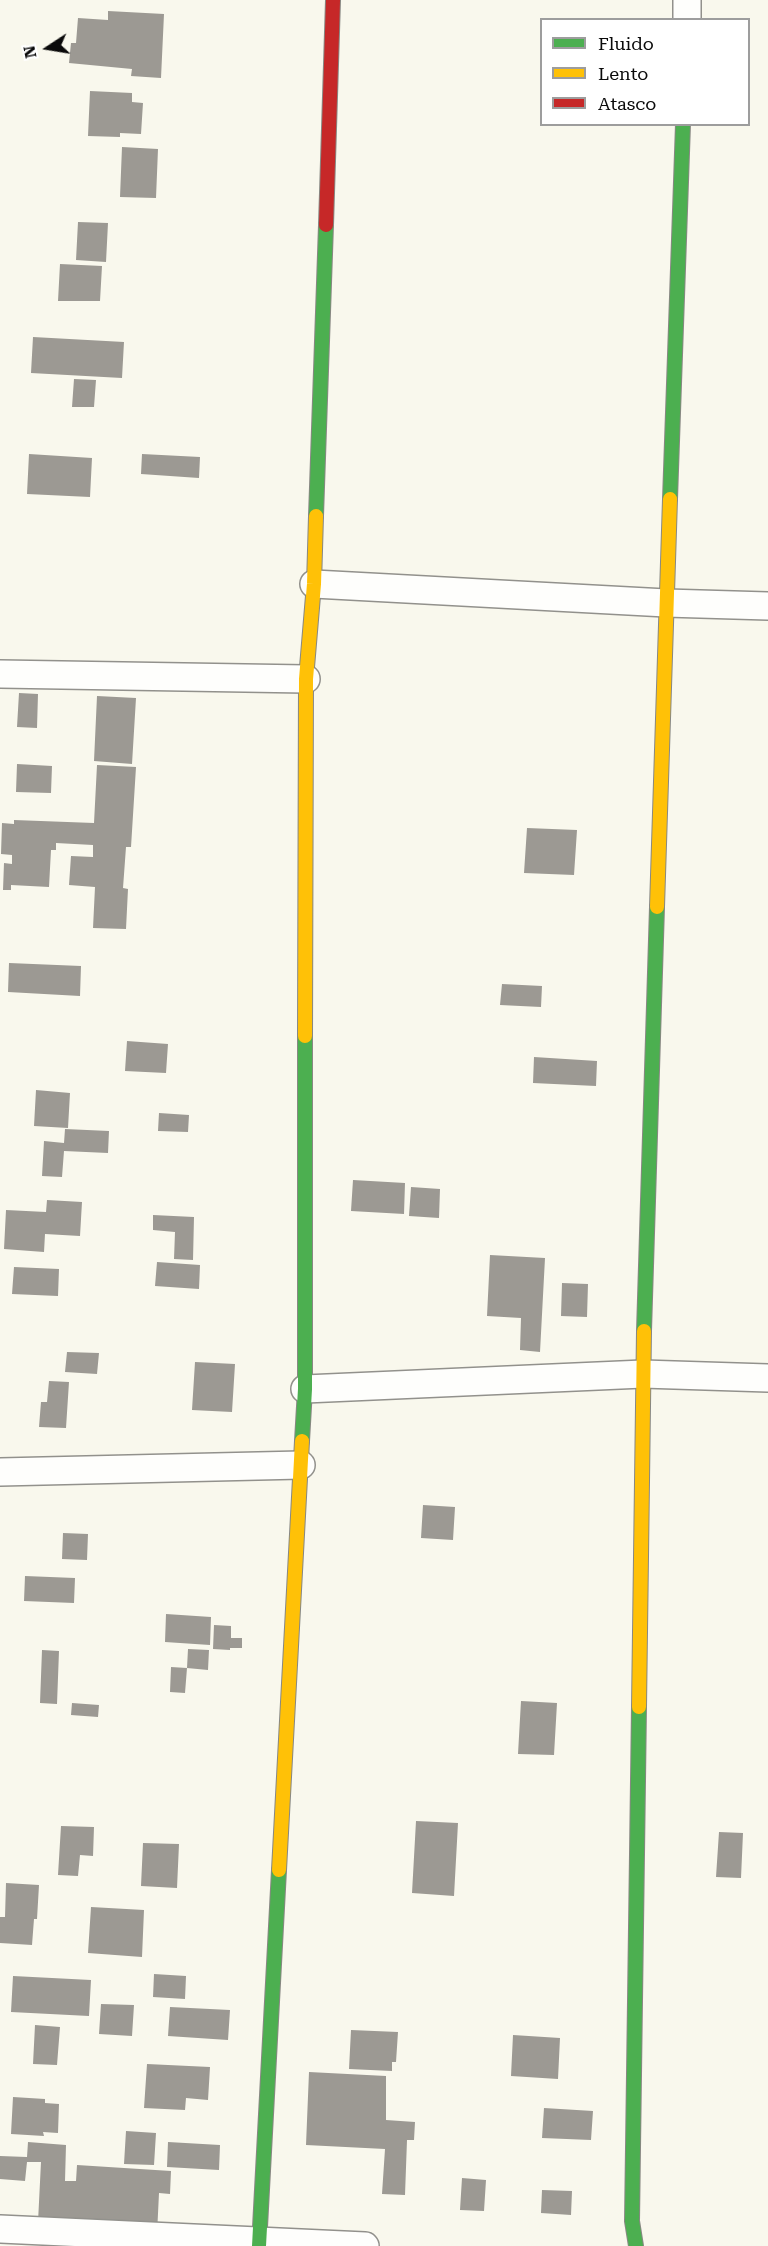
<!DOCTYPE html>
<html>
<head>
<meta charset="utf-8">
<style>
	body { margin:0 }
	#map { position:relative; width:768px; height:2246px; overflow:hidden; background:#f9f8ed; font-family:"Roboto Serif",serif }
	canvas { display:block }
	.legend { position:absolute; left:540px; top:18px; width:210px; height:108px; box-sizing:border-box; background:#fff; border:2px solid #9d9d9d; margin:0; padding:8px 10px; list-style:none; font-size:18px; color:#0a0a0a }
	.legend li { display:flex; align-items:center; gap:12px; height:30px }
	.legend b { width:30px; border:2px solid #9d9d9d }
	.north { position:absolute; left:18px; top:18px; width:60px; height:60px; -webkit-text-stroke:4px #fff; paint-order:stroke; rotate:258deg; font-size:16px; font-weight:700; line-height:24px; text-align:center; color:#0a0a0a }
	.north::after { content:''; display:block; margin:auto; width:21px; height:27px; background:#0a0a0a; clip-path:polygon(50% 0,100% 100%,50% 72%,0 100%) }
</style>
</head>
<body>
<div id="map">
<canvas width="768" height="2246"></canvas>
<ul class="legend">
<li><b style="height:8px;background:#4caf50"></b>Fluido</li>
<li><b style="height:8px;background:#ffc107"></b>Lento</li>
<li><b style="height:8px;background:#c62828"></b>Atasco</li>
</ul>
<div class="north">N</div>
</div>
<script>
const ctx = document.querySelector('canvas').getContext('2d');
ctx.lineJoin = 'round';
function fillPath(path, color) {
  ctx.fillStyle = color;
  ctx.fill(path, 'evenodd');
}
function stroke(path, color, width, dash) {
  ctx.strokeStyle = color;
  ctx.lineWidth = width;
  ctx.lineCap = dash ? 'butt' : 'round';
  ctx.setLineDash(dash || []);
  ctx.stroke(path);
}
fillPath(new Path2D(`
	M108,11L164,14L161,78L131,76L132,69L69,63L71,43H76L78,18L108,20Z
	M90,91L132,93V102L143,103L141,134L120,133V137L88,136Z
	M122,147L158,149L156,198L120,197Z
	M78,222L108,223L106,262L76,260Z
	M60,264L102,266L100,301H58Z
	M33,337L124,342L122,378L31,373Z
	M74,379L96,380L94,407H72Z
	M29,454L92,458L90,497L27,494Z
	M142,454L200,457L199,478L141,474Z
	M19,693L38,694L37,728L17,727Z
	M97,696L136,698L132,764L94,761Z
	M17,764L52,766L51,793L16,792Z
	M97,765L136,767L131,847H126L123,888L128,889L126,929L93,928L95,887L69,885L71,856L93,857V845L56,843V850H51L49,887L11,885V890H3L4,863L12,864V855L1,854L2,823L14,824V820L94,823Z
	M527,828L577,830L574,875L524,873Z
	M9,963L81,966L80,996L8,992Z
	M502,984L542,986L541,1007L500,1005Z
	M127,1041L168,1044L166,1073L125,1071Z
	M534,1057L597,1061L596,1086L533,1083Z
	M36,1090L70,1093L68,1128L34,1126Z
	M159,1113L189,1115L188,1132L158,1131Z
	M65,1129L109,1131L108,1153L64,1151L62,1177L42,1176L44,1141L64,1143Z
	M353,1180L405,1183L404,1214L351,1211Z
	M411,1187L440,1189L439,1218L409,1216Z
	M47,1200L82,1202L80,1236L45,1234L44,1252L4,1249L6,1210L46,1212Z
	M153,1215L194,1217L193,1260L174,1259L175,1232L153,1230Z
	M490,1255L545,1258L540,1352L520,1350L521,1318L487,1316Z
	M157,1262L200,1265L199,1289L155,1286Z
	M14,1267L59,1269L58,1296L12,1294Z
	M562,1283L588,1284L587,1317L561,1316Z
	M67,1352L99,1353L97,1374L65,1372Z
	M195,1362L235,1364L232,1412L192,1410Z
	M49,1381L69,1382L66,1428L39,1427L41,1402H47Z
	M423,1505L455,1507L453,1540L421,1538Z
	M63,1533L88,1534L87,1560L62,1559Z
	M25,1576L75,1578L74,1603L24,1601Z
	M166,1614L211,1617L210,1645L165,1642Z
	M214,1625L231,1626V1638H242V1648H230V1650L213,1649Z
	M188,1649L209,1650L208,1670L187,1668L185,1693L170,1692L171,1667L187,1668Z
	M42,1650L59,1651L57,1704L40,1703Z
	M521,1701L557,1703L554,1755L518,1754Z
	M72,1703L99,1705L98,1717L71,1715Z
	M416,1821L458,1823L454,1896L412,1893Z
	M61,1826L94,1827L93,1856L80,1855L78,1876L58,1875Z
	M719,1832L743,1833L741,1878L716,1877Z
	M143,1843L179,1844L177,1888L141,1886Z
	M6,1883L39,1885L37,1919H34L32,1945L0,1943V1917H5Z
	M91,1907L144,1910L142,1957L88,1953Z
	M154,1974L186,1976L185,1999L153,1997Z
	M13,1976L91,1980L89,2016L11,2012Z
	M101,2004L134,2005L132,2036L99,2034Z
	M170,2007L230,2010L228,2040L168,2036Z
	M35,2025L60,2027L57,2065L33,2064Z
	M351,2030L398,2032L396,2062H392V2071L349,2069Z
	M513,2035L560,2038L558,2079L511,2076Z
	M147,2064L210,2067L208,2100L186,2098L185,2110L144,2108Z
	M309,2072L386,2076V2120L415,2122L414,2140H407L405,2195L382,2194L385,2149L306,2145Z
	M13,2097L45,2099V2103L59,2104L58,2133L43,2132L44,2136L11,2134Z
	M544,2108L593,2111L591,2140L542,2138Z
	M126,2131L156,2133L154,2165L124,2164Z
	M28,2142L66,2145L65,2181H76L77,2165L171,2171L170,2194L159,2193L157,2234L38,2222L41,2162H27L25,2181L0,2179V2156L27,2157Z
	M168,2142L220,2145L219,2170L167,2167Z
	M462,2178L486,2180L484,2211L460,2210Z
	M542,2190L572,2191L571,2215L541,2213Z`), '#9c9993');
const street = new Path2D(`
	M687,20V0
	M314,584L666,603L768,606
	M0,674L306,679
	M305,1389L643,1374L768,1378
	M0,1472L301,1465
	M0,2229L365,2246`);
const fast = new Path2D(`
	M670,499L683,124
	M316,516L326,225
	M644,1331L657,907
	M302,1441L305,1389V1036
	M259,2246L279,1870
	M636,2246L632,2221L639,1707`);
const slow = new Path2D(`
	M657,907L670,499
	M305,1036L306,679L314,584L316,516
	M639,1707L644,1331
	M279,1870L302,1441`);
const jam = new Path2D(`
	M326,225L333,0`);
stroke(street, '#92918c', 30);
stroke(fast, '#888883', 16);
stroke(slow, '#888883', 16);
stroke(jam, '#888883', 16);
stroke(street, '#fefefc', 27);
stroke(fast, '#4caf50', 14);
stroke(slow, '#ffc107', 14);
stroke(jam, '#c62828', 14);
</script>
</body>
</html>
